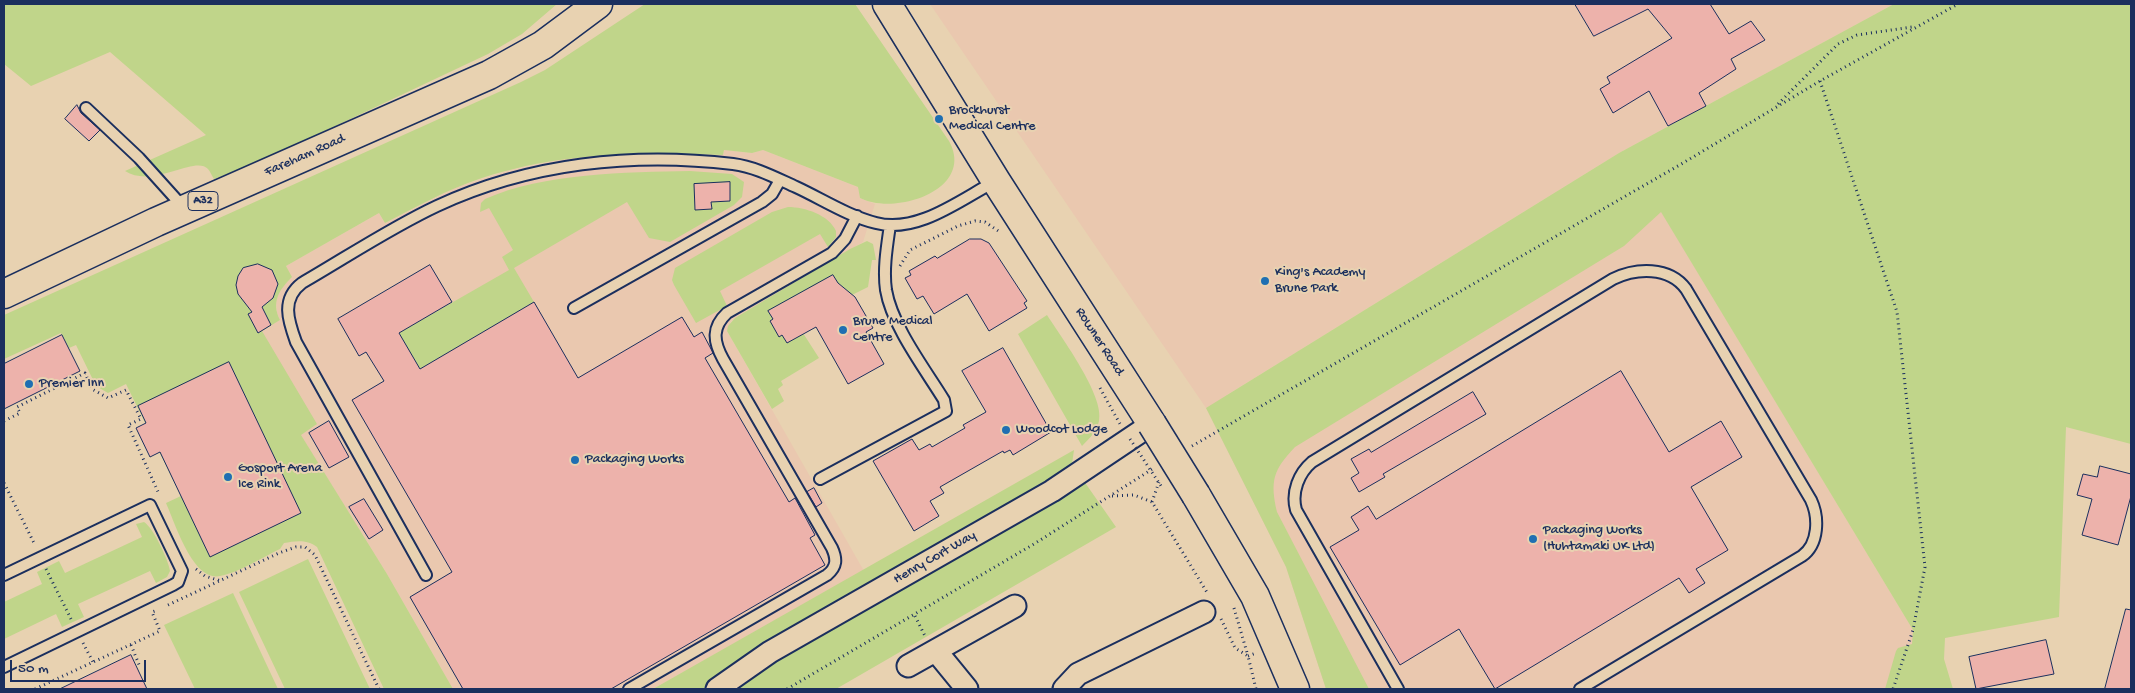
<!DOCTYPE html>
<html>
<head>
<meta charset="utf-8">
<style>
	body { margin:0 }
	#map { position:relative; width:2135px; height:693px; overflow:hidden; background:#e8d2b1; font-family:"Gochi Hand",sans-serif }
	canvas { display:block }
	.frame { position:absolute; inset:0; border:5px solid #1b2f5e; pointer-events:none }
	.scale { position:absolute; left:10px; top:660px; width:136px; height:22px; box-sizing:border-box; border:2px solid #1b2f5e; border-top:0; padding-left:6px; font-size:15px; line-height:18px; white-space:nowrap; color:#1b2f5e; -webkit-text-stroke:4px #e8d2b1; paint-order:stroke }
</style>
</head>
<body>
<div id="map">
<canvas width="2135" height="693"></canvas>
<div class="frame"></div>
<div class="scale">50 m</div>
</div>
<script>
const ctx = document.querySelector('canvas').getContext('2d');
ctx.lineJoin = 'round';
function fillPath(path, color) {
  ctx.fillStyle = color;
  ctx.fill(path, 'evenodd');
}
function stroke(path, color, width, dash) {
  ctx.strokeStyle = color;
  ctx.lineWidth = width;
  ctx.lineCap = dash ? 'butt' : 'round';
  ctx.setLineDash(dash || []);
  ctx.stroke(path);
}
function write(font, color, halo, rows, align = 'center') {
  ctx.font = font + ' "Gochi Hand",sans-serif';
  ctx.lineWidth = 4;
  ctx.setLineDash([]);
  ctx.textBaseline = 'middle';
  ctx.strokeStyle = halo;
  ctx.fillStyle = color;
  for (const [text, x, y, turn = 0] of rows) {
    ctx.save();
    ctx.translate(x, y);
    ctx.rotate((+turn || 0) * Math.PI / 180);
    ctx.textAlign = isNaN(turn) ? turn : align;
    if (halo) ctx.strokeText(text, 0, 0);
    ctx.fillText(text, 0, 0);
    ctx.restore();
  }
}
fillPath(new Path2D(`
	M930,4H1894L1619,153L1222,398L1634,166L1913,630V644L1899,689H1326L1286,567L1206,408Z
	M724,150L752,153L763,150L858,187L860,198L875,204L863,242L731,321L727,331L864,571L653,689H453L387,574L300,434L316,425L261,331L280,320L277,313L276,300L282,287L292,277L286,266L379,213L385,223L457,187L507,171L568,158L616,153L723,155Z`), '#eac8af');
fillPath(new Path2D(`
	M4,4H557L522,34L488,54L257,163L214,179C212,176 210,171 208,169C195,155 153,189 125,171L206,135L110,52L31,86L4,64Z
	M645,4H855L949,141C976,190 895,216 860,198L858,187L763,150L752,153L724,150L723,155C641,152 560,152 482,178C448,189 416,207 385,223L379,213L286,266L292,277C279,290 271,302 280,320L262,331L317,424L301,435L387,574L453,689H384L317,547C307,539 295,541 284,543L280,549C263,557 238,573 220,576C193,582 175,523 166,503L181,496L126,384L108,393L96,386L76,345L69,348L61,333L4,359V315L521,82L545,70Z
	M1894,4H2131V444L2066,427L2059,617L1945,638L1944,659L1953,689H1885L1896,651L1898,648L1912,644L1913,630L1661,212L1624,246L1295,447C1273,470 1270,481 1277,512L1369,689H1326L1286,567L1206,408L1619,153Z
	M690,171L732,174L744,182L742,197L734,205L670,242L649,238L627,202L514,268L534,302L420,369L392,337L509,270L502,257L513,250L489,208L480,212L481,203L485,199C544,173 626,172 690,171Z
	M788,207C805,207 829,215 836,231V237L828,247L820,234L720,291L727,306L696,323L674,285L672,280L675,268L772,212Z
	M867,241L873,244L876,260H872L868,287L840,301L803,333L819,358L781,381L783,385L778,389L784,401L772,409L727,331L728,326L735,318L850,249Z
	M1047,315C1061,337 1105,396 1099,421C1097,431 1089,439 1082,446L1018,334Z
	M1074,450L1072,464L1116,527L836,689H653Z
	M144,522C153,527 169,561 170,571L167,577L156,583L150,571L78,604L84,617L62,627L56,614L4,639V602L42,584L37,572L59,561L65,573L142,537L136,524Z
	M308,559L370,689H285L239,592Z
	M233,593L278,689H195L164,625Z`), '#c0d58a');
const building = new Path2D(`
	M1575,4H1710L1729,34L1751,21L1765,40L1731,59L1736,69L1699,93L1706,106L1668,126L1649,91L1613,113L1600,89L1610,83L1607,77L1672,38L1648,9L1594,36Z
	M77,105L81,113L100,130L89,141L65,119Z
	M730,182V201L711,202L712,209L695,210L694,184Z
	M970,239H981L989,243L1027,301L1024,303L1027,308L989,331L967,294L934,314L923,296L917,299L905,278L911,275L909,271L935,256L937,258Z
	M258,264L272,270L278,284L273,298L262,307L271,325L258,333L248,314L252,312L238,294L236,285L238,276L243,268Z
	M430,265L452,302L399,333L420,369L534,302L578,378L682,317L694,337L702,332L710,347L713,353L705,358L789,502L795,498L815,535L810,538L825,565L611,689H463L410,597L452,572L352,400L384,381L366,352L359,356L338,319Z
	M833,275L838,283L855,297L873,328L866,332L884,364L848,384L816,327L787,343L782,335L779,337L770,321L773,319L768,311Z
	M62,335L80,371L4,409V364Z
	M1003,348L1051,432L1013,455L1010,450L1004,453L1003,451L940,487L944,493L930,501L939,516L914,531L873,461L912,439L919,450L930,444L932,447L965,428L963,425L986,412L962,371Z
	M229,362L301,513L210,557L160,452L150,457L136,428L146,423L138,406Z
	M1621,371L1669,452L1721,421L1742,457L1691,487L1728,550L1696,569L1705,583L1689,593L1679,578L1495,689L1459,629L1400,665L1330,547L1359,530L1351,517L1368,506L1376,519Z
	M1473,392L1486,414L1383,474L1385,477L1359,492L1351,478L1359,473L1351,459L1369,449L1371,452Z
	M329,421L349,457L329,468L309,433Z
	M2100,466L2131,474V496L2118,545L2082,535L2092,499L2077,495L2083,474L2097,477Z
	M814,488L822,503L816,507L807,492Z
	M364,499L383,530L369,539L349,507Z
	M2126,609L2131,610V689H2105Z
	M2046,640L2054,674L1976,689L1969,657Z
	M131,655L147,689H60Z`);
fillPath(building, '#edb2ab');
stroke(building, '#1b2f5e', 1);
const service = new Path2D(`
	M86,108L139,158L184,208
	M574,308L762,202L772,194L780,180
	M820,479L946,411L944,400C925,369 892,326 886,290C883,269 887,246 890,225
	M4,575L150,505L182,571L178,582L173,585L4,667
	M426,575L296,342C288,320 281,299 302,283C347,257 390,228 437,206C529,163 633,152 733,164C756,167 776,178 796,187C822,199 848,216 876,223C917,234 960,200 994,182
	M629,689L827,575C837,567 837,559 832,548L723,359C713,341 712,327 727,313L832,253L845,239L857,216
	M1398,689L1296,510C1291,492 1299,473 1312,462L1613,279C1636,268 1669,266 1686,289L1811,500C1819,517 1819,544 1802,556L1580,689`);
const minor = new Path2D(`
	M936,651L967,689
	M908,666L1015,606
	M717,689L770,652L1052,491L1152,424
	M1064,689L1078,674L1204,612`);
const secondary = new Path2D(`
	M887,4L996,181L1152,424
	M1196,495L1255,596L1295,689`);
const primary = new Path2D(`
	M4,294L156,222L489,75L543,45L598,4`);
stroke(service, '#1b2f5e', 14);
stroke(minor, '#1b2f5e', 25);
stroke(secondary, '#1b2f5e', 31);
stroke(primary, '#1b2f5e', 31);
stroke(new Path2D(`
	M1820,81L1897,312L1925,567L1913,630L1893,689
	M1778,104L1838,44L1857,35L1912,27
	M900,266L910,250L958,226L975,221L985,222L1000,232
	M1100,388L1120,424
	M4,421L20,413L17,407L85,373L92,389L108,398L126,390L141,419L128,425L159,494
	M1192,446L1683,163L1820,81L1958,4
	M4,483L35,545
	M1112,496L1134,495L1152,502L1208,594
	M1152,502L1160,479
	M46,569L71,619
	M196,569L205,576L221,581
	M168,605L279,553L296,547H305L315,555L379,689
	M1234,608L1248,656L1256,653
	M915,616L925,636
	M1221,619L1235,648L1248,656L1256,689
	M83,643L93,662
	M131,645L140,667
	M35,689L160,631L152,612L155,611
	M787,689L1034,544L1154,468`), '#1b2f5e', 3, [1, 4]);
stroke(service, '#e8d2b1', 10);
stroke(minor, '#e8d2b1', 21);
stroke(secondary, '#e8d2b1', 28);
stroke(primary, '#e8d2b1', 28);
const secondaryBridge = new Path2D(`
	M1152,424L1196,495`);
stroke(secondaryBridge, '#1b2f5e', 31, []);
stroke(new Path2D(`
	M1130,439L1161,486`), '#1b2f5e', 3, [1, 4]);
stroke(secondaryBridge, '#e8d2b1', 28);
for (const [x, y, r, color] of [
	[939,119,5,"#1f6fb2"],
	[1265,281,5,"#1f6fb2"],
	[843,330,5,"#1f6fb2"],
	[29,384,5,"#1f6fb2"],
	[1006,430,5,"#1f6fb2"],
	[575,460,5,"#1f6fb2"],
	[228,477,5,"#1f6fb2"],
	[1533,539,5,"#1f6fb2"]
]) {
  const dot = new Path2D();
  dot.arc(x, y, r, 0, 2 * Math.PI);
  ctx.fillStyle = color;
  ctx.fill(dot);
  stroke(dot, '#e8d2b1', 2);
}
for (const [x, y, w] of [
	[203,201,30]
]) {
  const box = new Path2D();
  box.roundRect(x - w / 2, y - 9.5, w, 19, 4);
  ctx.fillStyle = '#e8d2b1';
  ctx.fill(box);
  stroke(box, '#1b2f5e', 1);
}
write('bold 12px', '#1b2f5e', null, [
	["A32",203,201]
]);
write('14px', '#1b2f5e', '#e8d2b1', [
	["Brockhurst",949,111],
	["Medical Centre",949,127],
	["King's Academy",1275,273],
	["Brune Park",1275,289],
	["Brune Medical",853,322],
	["Centre",853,338],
	["Premier Inn",39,384],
	["Woodcot Lodge",1016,430],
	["Packaging Works",585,460],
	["Gosport Arena",238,469],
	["Ice Rink",238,485],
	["Packaging Works",1543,531],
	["(Huhtamaki UK Ltd)",1543,547]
], 'left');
write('14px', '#1b2f5e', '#e8d2b1', [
	["Fareham Road",305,156,-24],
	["Rowner Road",1099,342,57],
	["Henry Cort Way",935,558,-30]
]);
</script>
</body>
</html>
